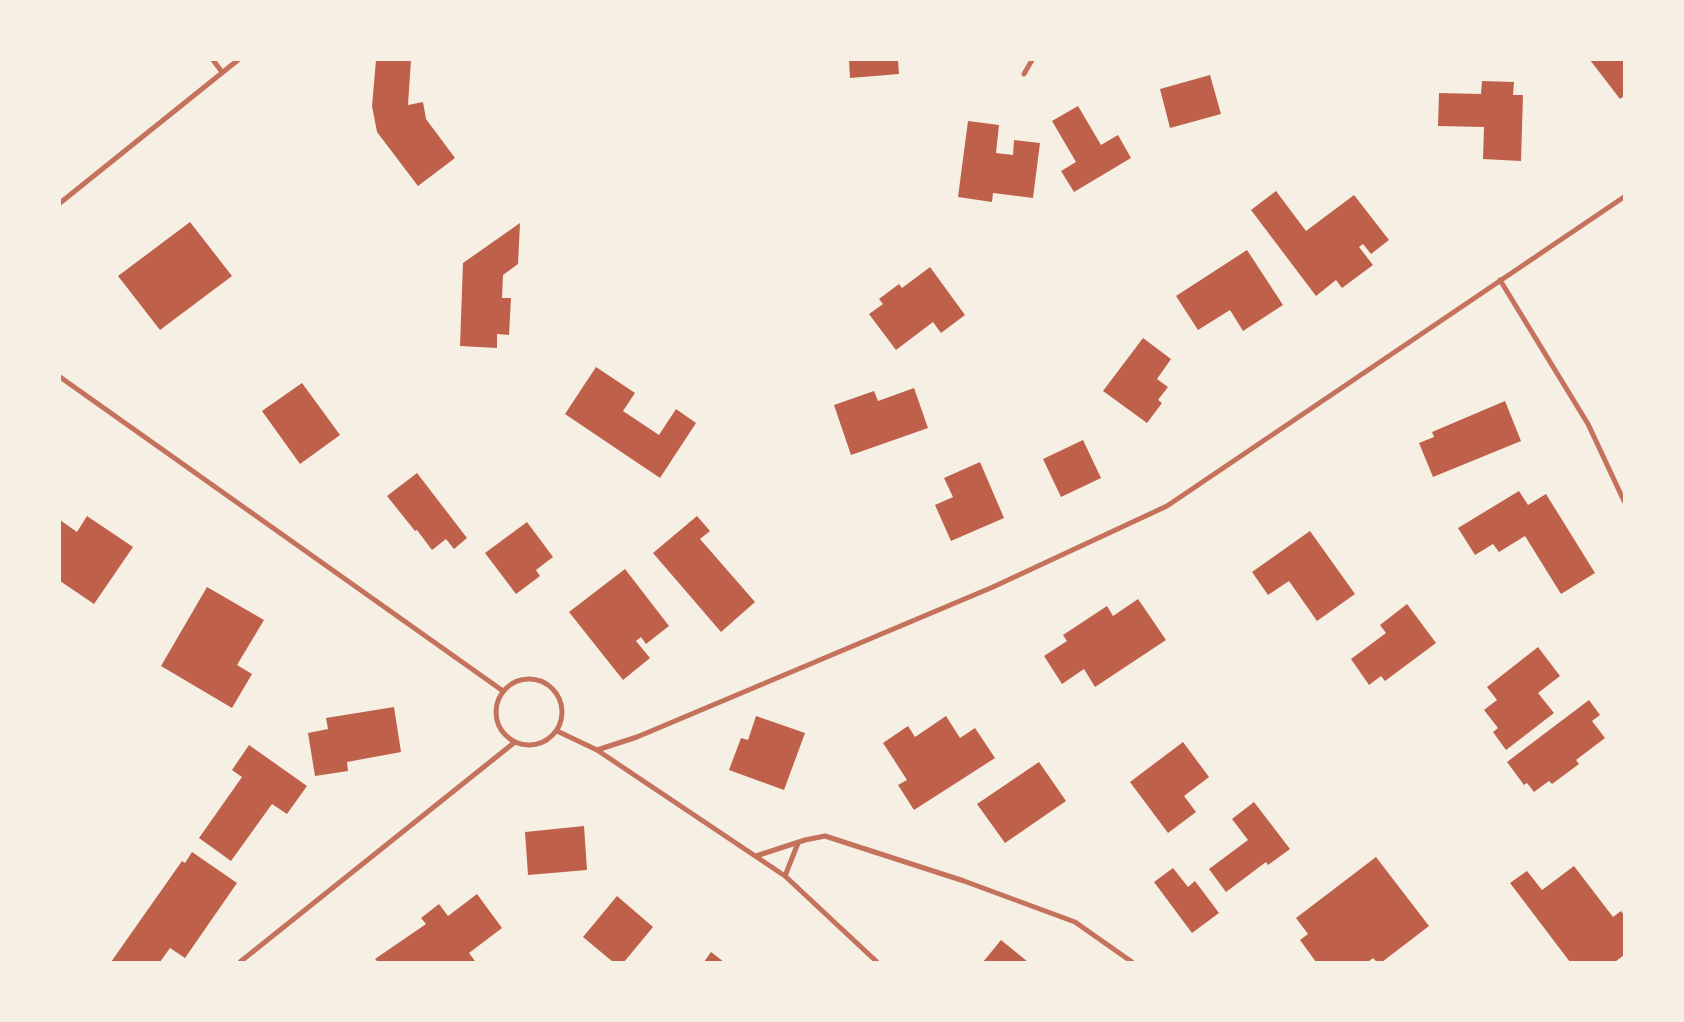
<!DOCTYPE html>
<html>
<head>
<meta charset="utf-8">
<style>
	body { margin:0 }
	#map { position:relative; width:1684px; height:1022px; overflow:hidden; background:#f6efe4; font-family:Karla,sans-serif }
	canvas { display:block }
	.frame { position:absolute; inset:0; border:61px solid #f6efe4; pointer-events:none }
</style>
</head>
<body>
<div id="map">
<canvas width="1684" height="1022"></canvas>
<div class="frame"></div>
</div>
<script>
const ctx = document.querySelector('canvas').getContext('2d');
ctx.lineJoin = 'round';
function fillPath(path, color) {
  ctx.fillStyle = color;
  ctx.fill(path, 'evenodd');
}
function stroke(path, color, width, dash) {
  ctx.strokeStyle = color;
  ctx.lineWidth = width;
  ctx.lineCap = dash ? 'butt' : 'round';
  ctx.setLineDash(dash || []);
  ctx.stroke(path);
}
fillPath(new Path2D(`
	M376,60H411L408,105L423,102L426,119L455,158L418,186L377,132L372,106Z
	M849,60H898L899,74L850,78Z
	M1590,60H1624V96L1620,99Z
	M1210,75L1221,114L1170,128L1160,89Z
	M1482,81L1514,82L1513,95H1523L1521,161L1483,159L1484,127L1438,126L1439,93L1481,94Z
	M1078,106L1101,145L1118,135L1131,158L1074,192L1061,171L1076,162L1052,121Z
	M968,121L999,125L996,153L1013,155L1014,140L1040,143L1033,198L993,193L992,202L958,197Z
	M1276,191L1306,231L1354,195L1389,240L1371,254L1363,244L1359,247L1373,265L1342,288L1336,280L1316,296L1251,210Z
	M190,222L232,276L160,330L118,276Z
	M520,223L518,264L503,275L502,298H511L509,335L497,334V348L460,346L463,263Z
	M1247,250L1283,305L1243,331L1230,310L1198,330L1176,296Z
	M930,267L965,315L941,333L933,322L896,350L869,314L883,304L879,299L899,284L902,288Z
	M1143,338L1171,359L1157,379L1168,387L1158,400L1162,403L1147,423L1103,391Z
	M596,367L635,393L623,411L659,435L676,409L696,423L660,478L565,414Z
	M302,383L340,435L300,464L262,411Z
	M914,388L928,428L851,455L834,405L874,391L878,401Z
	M1505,401L1521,441L1433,477L1419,443L1434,437L1432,432Z
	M1083,440L1101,478L1061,497L1043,459Z
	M980,462L1004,518L951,541L935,505L953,497L944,478Z
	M417,473L467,538L454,549L446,539L432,550L417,530L415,531L387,496Z
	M1519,491L1528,505L1546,494L1595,573L1561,594L1525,536L1499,552L1493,544L1475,555L1458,528Z
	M87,516L133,547L94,604L60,581V520L77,532Z
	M697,516L710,531L700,539L755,602L721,632L653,553Z
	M527,522L553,557L536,570L540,576L516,594L485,553Z
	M1310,531L1355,594L1317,621L1289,581L1268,595L1252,572Z
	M625,569L669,626L646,644L641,637L636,641L650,658L623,680L569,612Z
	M207,587L264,620L237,665L252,674L232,708L161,666Z
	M1138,599L1166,640L1095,687L1084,669L1062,684L1044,656L1067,641L1063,635L1107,606L1113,616Z
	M1407,604L1436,643L1385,681L1381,676L1369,685L1351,659L1386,633L1380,625Z
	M1538,647L1560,676L1538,693L1554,713L1506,750L1493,732L1498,728L1484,710L1497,700L1487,687Z
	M1589,700L1600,715L1592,721L1605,738L1576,760L1579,764L1552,784L1549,781L1534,792L1527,783L1524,785L1507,762Z
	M394,707L401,752L347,762L348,771L315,776L308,733L328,729L326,718Z
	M756,716L805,733L784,790L729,770L741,738L748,740Z
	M946,716L960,738L975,728L995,758L914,810L898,785L907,780L883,743L908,726L915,737Z
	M1183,742L1209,777L1184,796L1196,812L1168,833L1130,782Z
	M249,745L307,786L287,814L272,804L231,861L199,838L242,777L232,770Z
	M1039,762L1066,801L1005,843L977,804Z
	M1254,802L1290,849L1268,865L1266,862L1226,892L1209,869L1248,840L1232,819Z
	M584,826L587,870L528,875L525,832Z
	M192,852L237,883L185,958L170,948L160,962H111L182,861L185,863Z
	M1376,857L1429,926L1382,962H1377L1373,958L1368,962H1316L1300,940L1308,934L1296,918Z
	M1574,866L1613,917L1621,911L1624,915V955L1615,962H1570L1510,883L1527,871L1542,890Z
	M1173,868L1188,887L1195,881L1219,913L1192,933L1154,882Z
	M477,894L502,928L469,953L475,961L474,962H378L375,959L426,924L421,918L439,904L448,916Z
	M617,896L653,927L624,962H613L583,937Z
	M1001,940L1028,962H983Z
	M711,952L724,962H704Z`), '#bf614a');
stroke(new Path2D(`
	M213,60L222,72
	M1024,74L1032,60
	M60,203L238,60
	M1500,280L1588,424L1624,501
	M60,377L503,691
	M496 712a33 33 0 1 1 66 0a33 33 0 1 1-66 0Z
	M557,731L597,750L785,876L877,962
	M597,750L637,737L993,587L1167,506L1624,197
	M756,856L805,840L825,836L964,881L1075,922L1132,962
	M785,876L798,843
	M240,962L515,742`), '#c5725c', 5);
</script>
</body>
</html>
